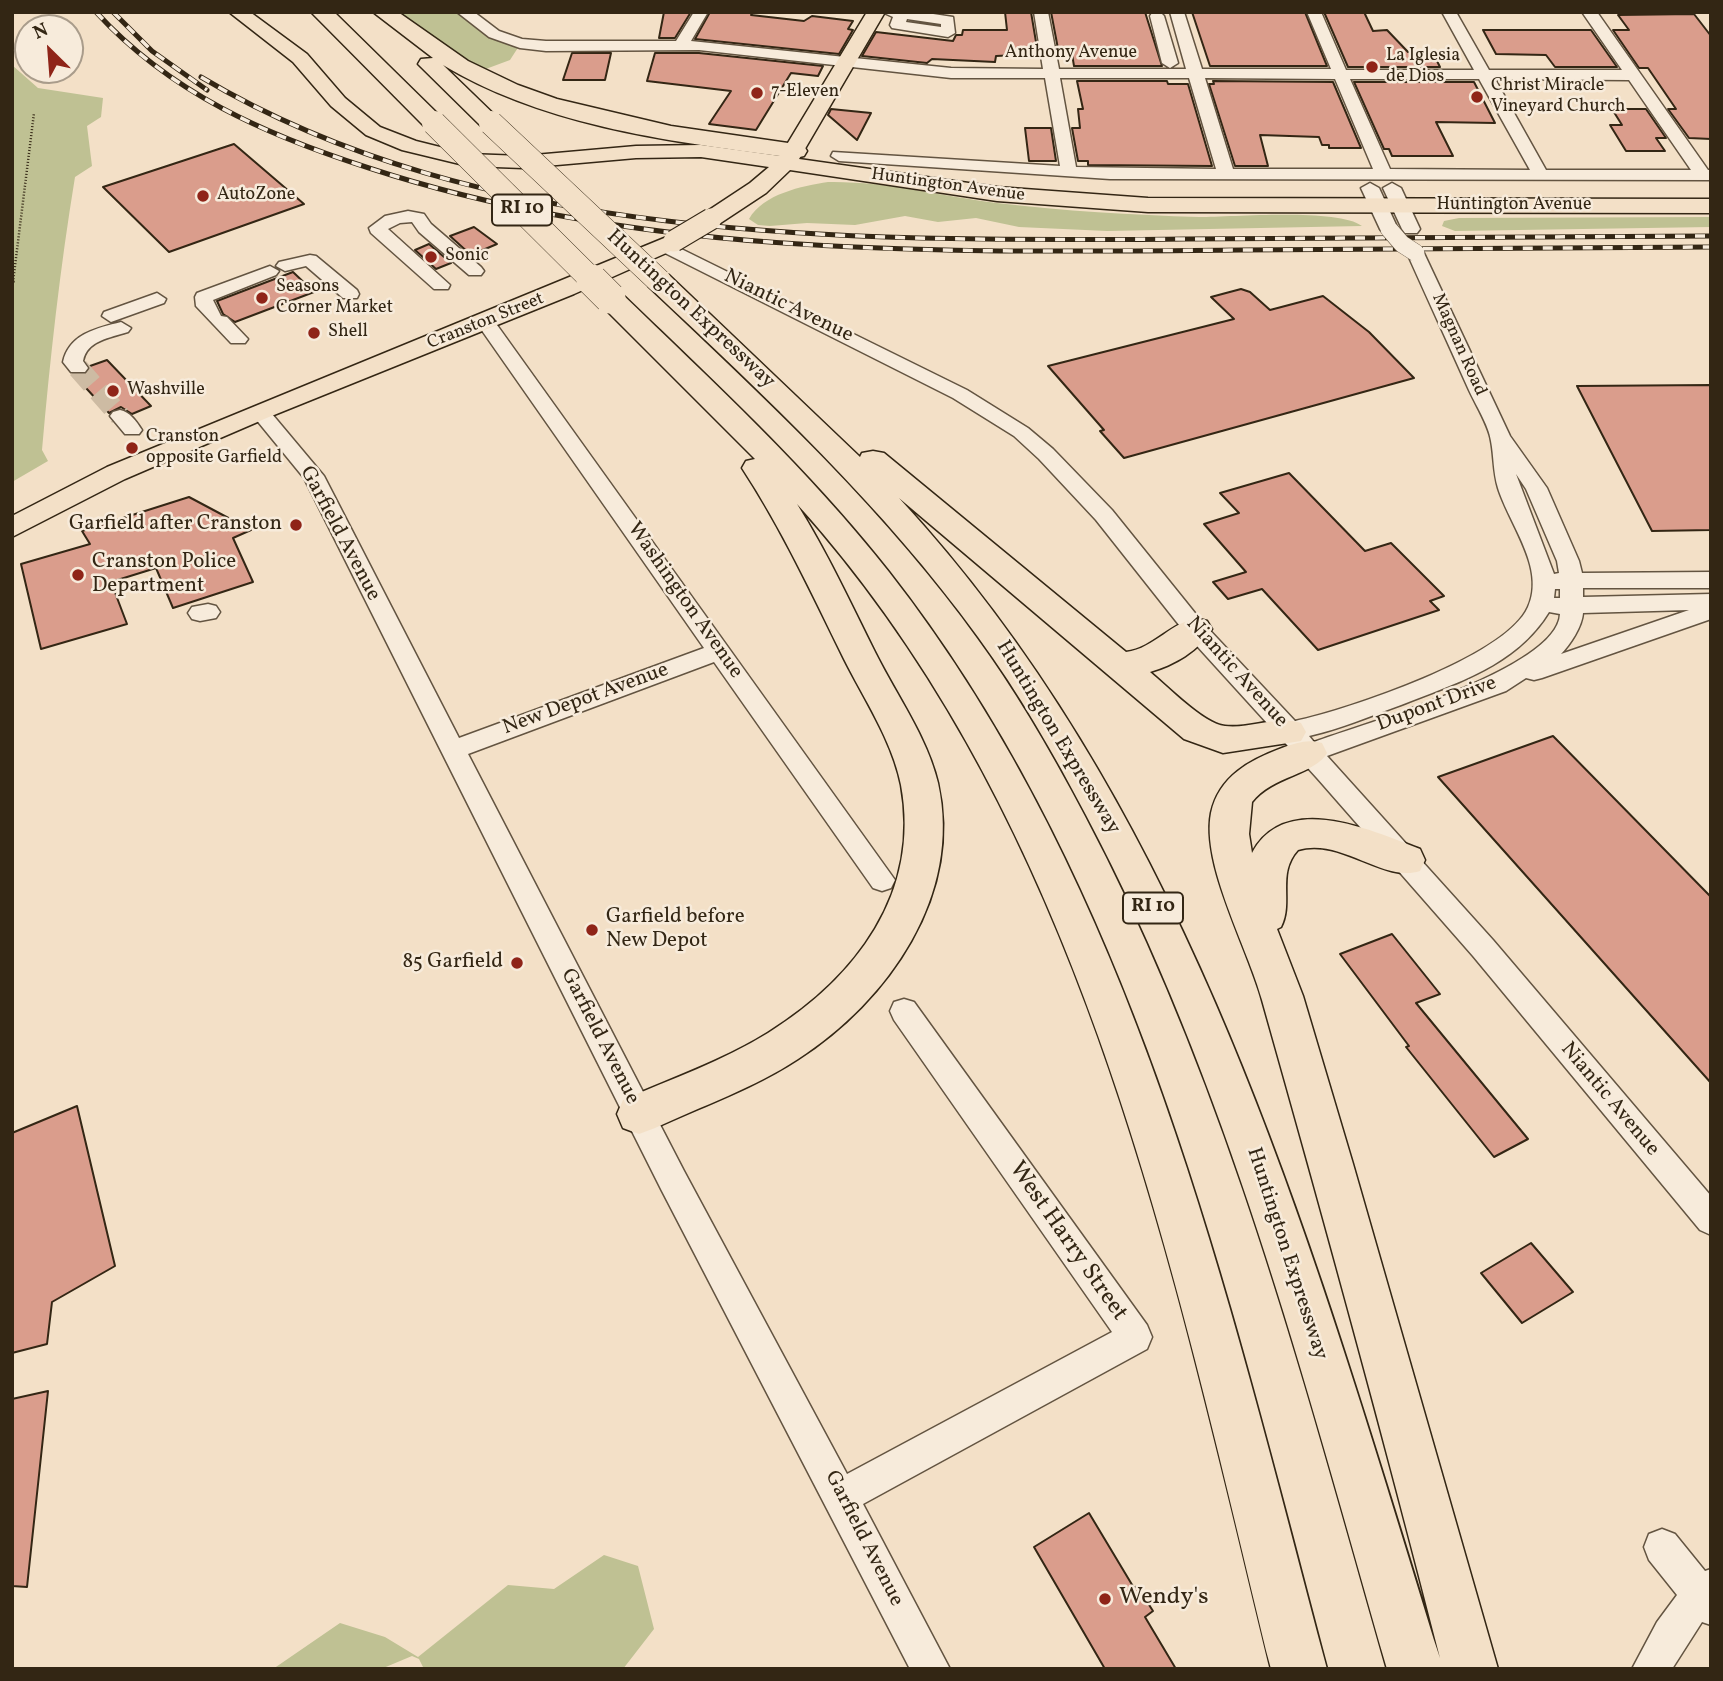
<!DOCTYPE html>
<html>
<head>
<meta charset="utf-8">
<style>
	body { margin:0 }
	#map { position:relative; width:1723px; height:1681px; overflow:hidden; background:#f3e0c7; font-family:Vollkorn,serif }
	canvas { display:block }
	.frame { position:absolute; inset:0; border:14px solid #332614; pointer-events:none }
	.north { position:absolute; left:14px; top:14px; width:70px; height:70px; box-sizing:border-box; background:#f7ebdb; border:2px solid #a99c8b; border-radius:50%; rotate:335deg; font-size:19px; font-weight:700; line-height:28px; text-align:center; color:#332614 }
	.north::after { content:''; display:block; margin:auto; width:24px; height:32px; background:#8f2418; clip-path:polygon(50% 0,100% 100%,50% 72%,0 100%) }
</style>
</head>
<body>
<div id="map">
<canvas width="1723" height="1681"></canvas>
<div class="frame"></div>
<div class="north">N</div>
</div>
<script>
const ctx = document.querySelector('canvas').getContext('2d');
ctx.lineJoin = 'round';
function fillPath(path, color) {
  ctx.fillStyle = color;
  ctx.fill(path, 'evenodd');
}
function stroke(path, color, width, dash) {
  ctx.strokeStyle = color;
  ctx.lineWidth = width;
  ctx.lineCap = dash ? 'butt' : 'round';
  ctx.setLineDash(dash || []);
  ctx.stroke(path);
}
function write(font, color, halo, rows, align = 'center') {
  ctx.font = font + ' Vollkorn,serif';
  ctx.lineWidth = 5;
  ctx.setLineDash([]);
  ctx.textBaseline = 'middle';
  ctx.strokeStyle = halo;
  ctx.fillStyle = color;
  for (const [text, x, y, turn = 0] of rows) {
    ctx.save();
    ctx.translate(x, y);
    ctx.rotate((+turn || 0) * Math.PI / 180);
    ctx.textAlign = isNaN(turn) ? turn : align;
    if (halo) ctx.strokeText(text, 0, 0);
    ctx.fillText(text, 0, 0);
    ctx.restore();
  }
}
fillPath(new Path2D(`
	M406,12H465L494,34L521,43L510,60L475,73L386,19Z
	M12,65L38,88L103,98L101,117L87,126L92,166L75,177C60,268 50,359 42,450L48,461L12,482Z
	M828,182C885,181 941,196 997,203C1064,211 1132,215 1199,217C1234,217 1338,208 1362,226L1107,231L1019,227L976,218L938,222L905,216L855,225L807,223L770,226L758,225L749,219C763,194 802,186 828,182Z
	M1711,217V227L1455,231L1442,226L1444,221L1459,218Z
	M604,1555L638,1566L654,1629L623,1669H424L419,1659L412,1656L381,1669H273L340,1623L385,1637L418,1657L508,1585L554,1589Z`), '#bfc193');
const building = new Path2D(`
	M664,12H691L675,38H659Z
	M710,12H753L751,15L804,21L812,16L853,21L848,29L853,30L839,54L695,39Z
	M1005,12H1031L1038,54L996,56L995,62L932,59L927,63L862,56L876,32L953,41L956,35H962L963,30H1007Z
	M1051,12H1145L1162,66H1074L1072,54H1059Z
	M1192,12H1305L1327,66H1210Z
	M1324,12H1364L1373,31L1387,30L1408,52L1433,53L1440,67H1348Z
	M1694,14L1711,36V139L1689,138L1668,109H1676L1648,68H1639L1613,30H1629L1618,15Z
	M1483,30H1591L1617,67H1555L1546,55L1496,54Z
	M572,53H611L605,80H563Z
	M655,53H699L823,66L818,76L791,73L756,130L709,124L731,91L647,81Z
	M1077,81H1167L1168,84H1188L1212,166L1088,165V161H1078L1072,128H1080L1078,109H1083Z
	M1213,81L1333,82L1361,148H1329V145H1322L1319,137L1260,135L1268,166H1235L1209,84H1214Z
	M1354,82H1474L1495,123L1436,122L1453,156H1392L1389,149H1384Z
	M831,109L871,113L857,140L828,115Z
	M1612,109H1646L1666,138H1656L1665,151H1626L1610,125H1622Z
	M1025,128H1051L1056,161H1029Z
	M234,144L304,204L169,252L103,187Z
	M474,227L497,244L471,255L450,236Z
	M429,244L451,263L436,269L415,250Z
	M293,272L314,292L235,322L223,314L217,301Z
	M1241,289L1250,292L1270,310L1323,296L1369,332L1414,378L1124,458L1100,431L1104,430L1048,366L1234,319L1211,297Z
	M107,360L151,406L132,414L121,407L109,413L74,375H85L90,366Z
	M1711,385V530L1652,531L1577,386Z
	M1289,473L1365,551L1391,543L1444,596L1430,601L1439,610L1318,650L1262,589L1228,599L1213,582L1246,572L1204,524L1239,513L1220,493Z
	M189,497L251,530L233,538L253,582L173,608L156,568L111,582L127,624L41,649L21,564L90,544L82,531Z
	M1553,736L1711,897V1083L1438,777Z
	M1392,934L1440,994L1416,1003L1528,1139L1494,1157L1406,1047L1409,1046L1340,954Z
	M77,1106L115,1266L52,1302L47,1344L12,1353V1133Z
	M1531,1243L1573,1292L1522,1323L1481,1273Z
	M48,1391L27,1587L12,1586V1399Z
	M1089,1513L1134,1588L1137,1586L1153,1611L1145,1617L1176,1669H1105L1034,1547Z`);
fillPath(building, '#da9d8c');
stroke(building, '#332614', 2);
stroke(new Path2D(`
	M78,368L120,416`), '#cdbba3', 21, [21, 10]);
const minor = new Path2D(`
	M457,12H474L499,31L522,39L546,41H676L694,12H708L691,41L951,68L1043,69L1034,12H1048L1059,69H1186L1170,12H1184L1202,69H1331L1307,12H1321L1346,70H1474L1442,12H1456L1489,70H1622L1582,12H1597L1708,170H1711V180L1110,179L839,161L831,156L833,152L1060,166L1045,78H951L699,50L546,51L520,48L489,37ZM1060,78H1189L1216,169L1076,167ZM1205,78L1335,79L1373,169H1233ZM1350,79H1479L1530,170L1390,169ZM1495,79L1629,80L1691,170H1546Z
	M882,12H920L953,17L955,33L948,37L892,28L890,25L893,17ZM907,19L941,24V27L906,22Z
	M1160,12L1164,16L1178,63L1170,68L1162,63L1150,16L1152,13Z
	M1370,183L1379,188L1398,229L1395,233H1383L1380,229L1361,188Z
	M1392,183L1401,188L1420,229L1417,233H1405L1402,229L1383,188Z
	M408,211L424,214L431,224L481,267L484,271L481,275H469L419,232L412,222L400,223L388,229L450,285L448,289H434L371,233L369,228L385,216Z
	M665,241L967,390L1028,428L1053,449L1112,510L1203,623L1295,721C1347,710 1506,657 1528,607C1546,568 1509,524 1498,488C1493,472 1494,456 1491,441C1489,425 1475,404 1468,388C1448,343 1427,298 1407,253L1410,249H1422L1510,436L1547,488L1579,561L1582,573L1711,572V588H1583V597L1711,594V619L1542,678L1534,680L1526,678L1506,691L1327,756L1493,940L1711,1196V1235L1700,1230L1473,956L1317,778L1187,635L1096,520L1039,459L1014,436L953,398L659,250L656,246ZM1516,474L1526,489L1557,561L1559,573L1554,574ZM1555,589H1560V598H1554ZM1689,610L1561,654C1570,645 1582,627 1583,613ZM1549,612L1560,614C1558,669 1362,724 1314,742L1309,736C1341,729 1370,716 1401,705C1456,683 1516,666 1549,612Z
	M310,255L316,256L357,290L359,294L357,298H343L306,266L285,271L276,266L279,262Z
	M270,266L279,271L276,275L213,300L221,316L227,317L248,339L245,343H231L196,306L195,297L197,293Z
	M157,293L166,299L164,303L111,322L102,316L104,312Z
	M485,316L492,318L895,880L891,888L882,891L873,888L714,662L468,754L684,1171L847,1474L1112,1332L894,1020L890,1011L894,1002L904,999L914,1002L1147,1325L1152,1337L1147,1349L863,1504L950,1669H910L662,1191L304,478L250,412L253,408H267L324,476L459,738L704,648L476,322Z
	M121,322L131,328L128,332C110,338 87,340 83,361L88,368L85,372H71L63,362C69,334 97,328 121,322Z
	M120,410C130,412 136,421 142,430L139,434H125L110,416L113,412Z
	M208,604L216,606L220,612L216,618L200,621L192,619L188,613L192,607Z
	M1662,1529L1675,1534L1705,1571L1711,1569V1625L1702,1622L1672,1669H1632L1657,1622L1677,1595L1649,1560L1644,1547L1649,1534Z`);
const major = new Path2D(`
	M229,12H250L307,54L345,98L380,127L416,141L468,154L523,156L636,146L701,145L780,156L867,12H885L799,159L997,187L1148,198L1711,199V213L1148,212L997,201L790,170L766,193L719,224H703L700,219L703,214L750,183L769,167L701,157L636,158L523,168L468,166L402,150L366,135L331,106L293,62Z
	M674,234L682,236L685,241L682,246L574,294L269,417L125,479L12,537V516L107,467Z`);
const highway = new Path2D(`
	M311,12H334L442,118L446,123L442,128H426Z
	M373,12H398L468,61L518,85L557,99L671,126L795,144L804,146L807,151L804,156L795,158C676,142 548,128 443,65L503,123L499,128H483L418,64L421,59L433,58Z
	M659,273L669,275L860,457L862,453L873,451L884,453L1126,652C1159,648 1177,612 1207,621L1212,629C1199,651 1174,665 1150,672C1167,686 1204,724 1225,726C1251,729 1275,715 1301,723L1306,732L1301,741L1223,753L1184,739L899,498C1196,820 1313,1249 1440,1658C1384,1438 1324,1219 1262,1000C1248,948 1201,865 1211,813C1219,776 1250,760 1282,748C1297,743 1307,739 1322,743L1327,753C1316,774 1272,776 1252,802L1249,834L1252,853C1285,791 1371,830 1420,849L1425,860L1420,871C1383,883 1341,837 1298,850C1276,874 1294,902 1281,927L1277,929L1303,996L1353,1164L1498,1669H1387C1304,1379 1228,1083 1086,815C1054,754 1019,693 978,637C884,507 766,397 649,287L646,281L649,275Z
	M610,290L620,292C713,382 809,470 889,572C1136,888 1226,1289 1327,1669H1271C1172,1264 1085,824 797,504C827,552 851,604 876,654C897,696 927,737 938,783C963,895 888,1001 798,1059C754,1088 702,1106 655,1128L639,1134L623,1128L617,1114L623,1100C671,1079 723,1061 768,1033C856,978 921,893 901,785C892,740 864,699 844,659C812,594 782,529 742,468L746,461L755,459L600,304L596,298L600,292Z`);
stroke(minor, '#635441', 3);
stroke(major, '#332614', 3);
stroke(highway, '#332614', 3);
stroke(new Path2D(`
	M13,282L34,113`), '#332614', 2.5, [1, 2]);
stroke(new Path2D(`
	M12,287L13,280`), '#332614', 3.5, [2, 2.5]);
fillPath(minor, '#f7ebdb');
fillPath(major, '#f3e0c7');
fillPath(highway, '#f3e0c7');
const rail = new Path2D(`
	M96,12C170,93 266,135 369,168C650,260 949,252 1241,250C1398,249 1554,248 1711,247
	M113,12L152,51L207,90
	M201,77C486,247 864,241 1186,239C1361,238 1536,237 1711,236`);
stroke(rail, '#332614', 5);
stroke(rail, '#f7ebdb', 3.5, [10]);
const minorBridge = new Path2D(`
	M1389,229L1402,244L1416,253`);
const majorBridge = new Path2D(`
	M674,241L711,219`);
const highwayBridgeFar1 = new Path2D(`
	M434,123L594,282
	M491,123L659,281`);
const highwayBridge = new Path2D(`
	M592,280L610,298`);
stroke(minorBridge, '#635441', 18, []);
stroke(majorBridge, '#332614', 23, []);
stroke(highwayBridgeFar1, '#332614', 25, []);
stroke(highwayBridge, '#332614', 32, []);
stroke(minorBridge, '#f7ebdb', 17);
stroke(majorBridge, '#f3e0c7', 21);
stroke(highwayBridgeFar1, '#f3e0c7', 24);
stroke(highwayBridge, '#f3e0c7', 31);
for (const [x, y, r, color] of [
	[1372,67,7,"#8f2418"],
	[757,93,7,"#8f2418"],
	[1477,97,7,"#8f2418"],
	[203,196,7,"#8f2418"],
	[431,257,7,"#8f2418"],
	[262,298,7,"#8f2418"],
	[314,333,7,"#8f2418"],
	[113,391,7,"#8f2418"],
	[132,448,7,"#8f2418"],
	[296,525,7,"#8f2418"],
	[78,575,7,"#8f2418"],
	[592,930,7,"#8f2418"],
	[517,963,7,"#8f2418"],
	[1105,1599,7,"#8f2418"]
]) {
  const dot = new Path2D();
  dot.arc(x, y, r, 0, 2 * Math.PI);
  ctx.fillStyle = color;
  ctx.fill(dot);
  stroke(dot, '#f7ebdb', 2.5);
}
write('18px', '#332614', '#f7ebdb', [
	["Anthony Avenue",1071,54],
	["Huntington Avenue",948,186,8],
	["Huntington Avenue",1514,206],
	["Cranston Street",486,322,-22],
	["Magnan Road",1458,345,66]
]);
write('18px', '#332614', '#f7ebdb', [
	["La Iglesia",1386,57],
	["de Dios",1386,78],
	["Christ Miracle",1491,87],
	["Vineyard Church",1491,108],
	["7-Eleven",771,93],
	["AutoZone",217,196],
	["Sonic",445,257],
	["Seasons",276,288],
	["Corner Market",276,309],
	["Shell",328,333],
	["Washville",127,391],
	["Cranston",146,438],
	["opposite Garfield",146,459]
], 'left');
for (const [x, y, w] of [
	[522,210,60],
	[1153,908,60]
]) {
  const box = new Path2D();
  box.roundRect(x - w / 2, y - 15.5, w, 31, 5);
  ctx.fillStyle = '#f7ebdb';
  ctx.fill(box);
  stroke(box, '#332614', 2);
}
write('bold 19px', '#332614', null, [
	["RI 10",522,210],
	["RI 10",1153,908]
]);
write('21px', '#332614', '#f7ebdb', [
	["Niantic Avenue",788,307,26],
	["Huntington Expressway",690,310,43],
	["Garfield Avenue",339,534,62],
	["Washington Avenue",684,601,55],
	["Niantic Avenue",1236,673,48],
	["New Depot Avenue",586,700,-20],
	["Dupont Drive",1437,705,-20],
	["Huntington Expressway",1057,738,59],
	["Garfield Avenue",599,1037,63],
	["Niantic Avenue",1609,1100,50],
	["Huntington Expressway",1286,1254,72],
	["Garfield Avenue",863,1539,63]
]);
write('21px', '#332614', '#f7ebdb', [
	["Garfield after Cranston",282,525],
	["Cranston Police",92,563,"left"],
	["Department",92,587,"left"],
	["Garfield before",606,918,"left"],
	["New Depot",606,942,"left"],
	["85 Garfield",503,963]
], 'right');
write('24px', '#332614', '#f7ebdb', [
	["West Harry Street",1067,1242,55]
]);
write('24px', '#332614', '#f7ebdb', [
	["Wendy's",1119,1599]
], 'left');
</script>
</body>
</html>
